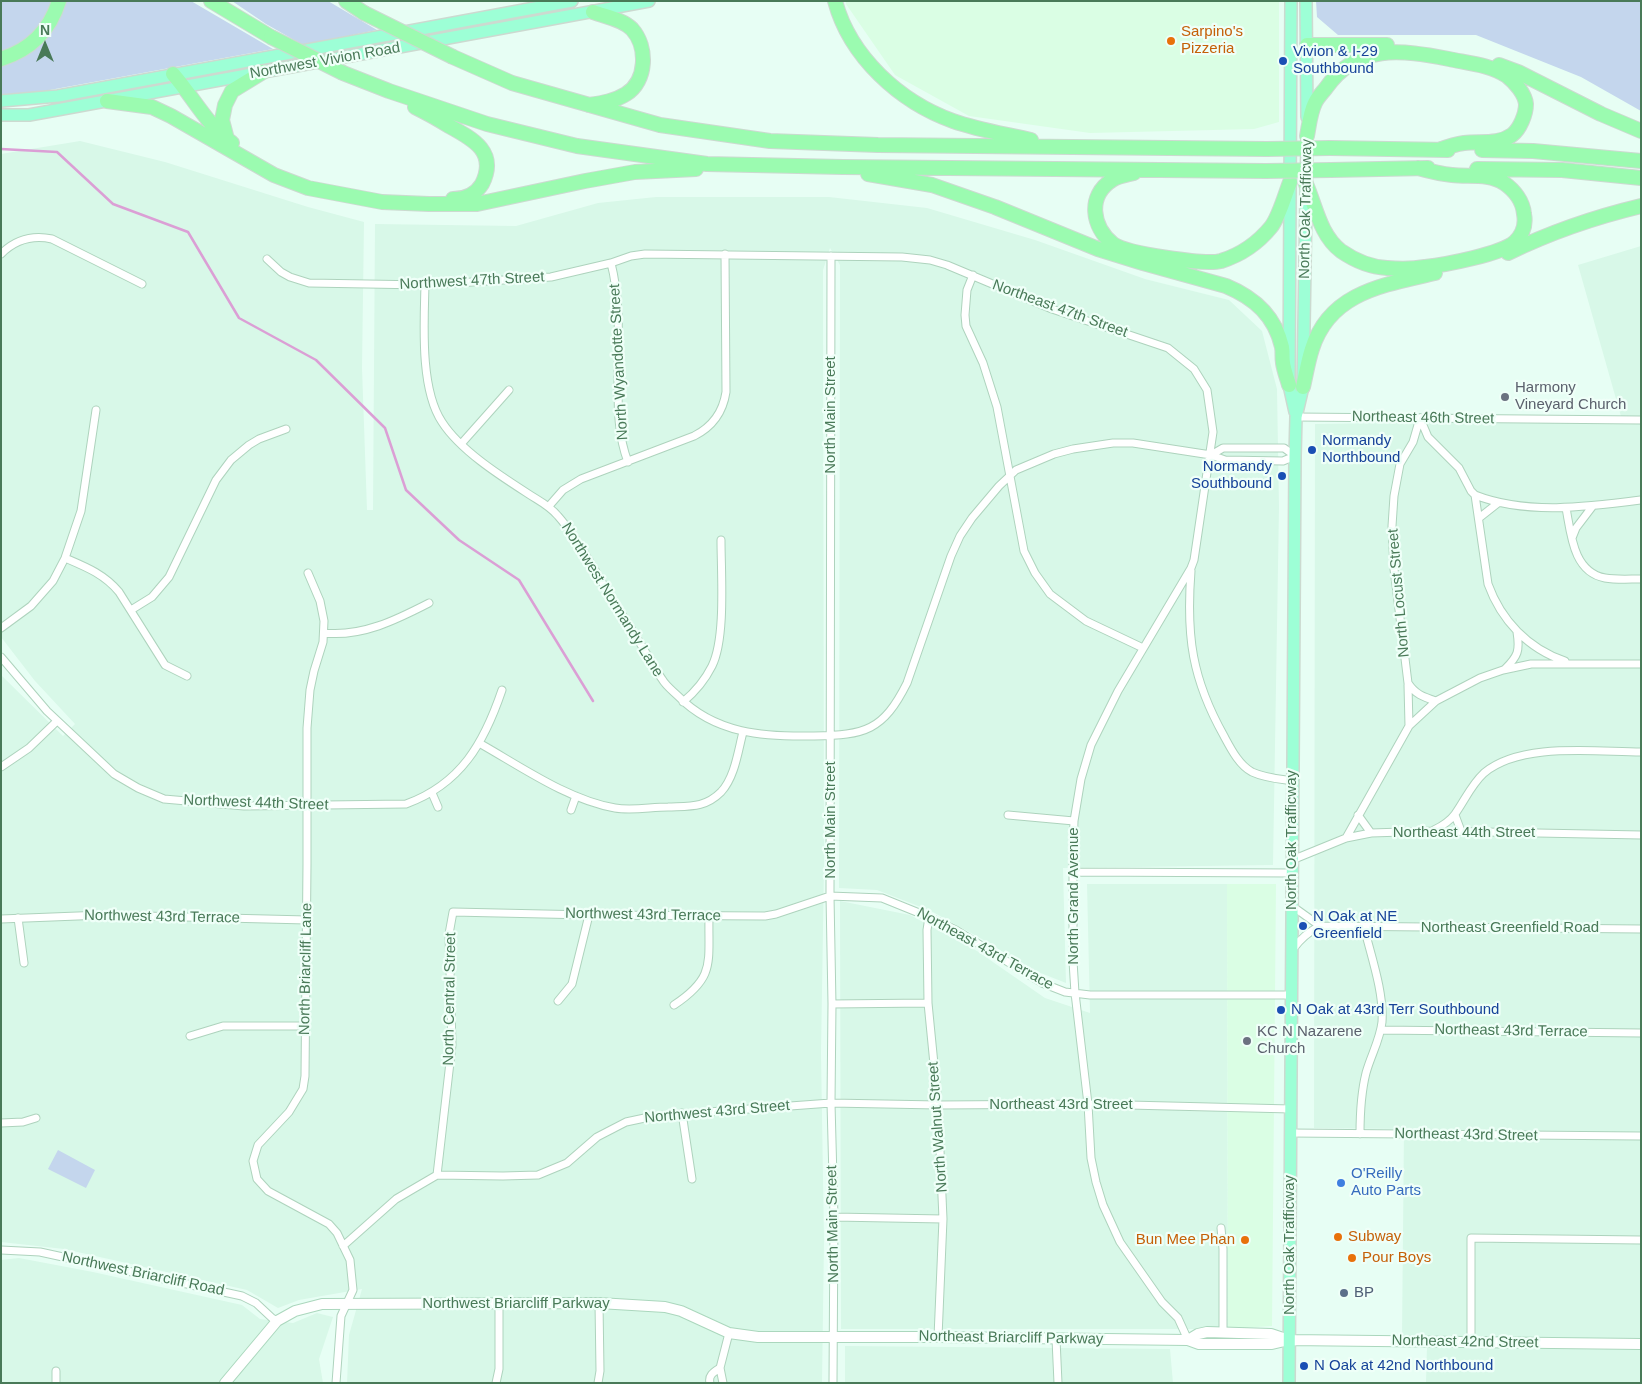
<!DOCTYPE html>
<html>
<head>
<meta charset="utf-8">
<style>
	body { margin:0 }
	#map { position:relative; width:1642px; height:1384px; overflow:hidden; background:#e7fef4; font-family:Helvetica,sans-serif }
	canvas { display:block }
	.frame { position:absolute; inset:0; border:2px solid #497a58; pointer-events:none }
	.north { position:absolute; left:20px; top:20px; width:50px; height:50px; -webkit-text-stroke:4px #effff8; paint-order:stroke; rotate:0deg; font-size:14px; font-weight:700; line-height:20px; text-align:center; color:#497a58 }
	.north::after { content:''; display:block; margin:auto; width:18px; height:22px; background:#497a58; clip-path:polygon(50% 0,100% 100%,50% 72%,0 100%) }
</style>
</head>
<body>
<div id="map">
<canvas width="1642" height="1384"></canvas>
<div class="frame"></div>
<div class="north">N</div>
</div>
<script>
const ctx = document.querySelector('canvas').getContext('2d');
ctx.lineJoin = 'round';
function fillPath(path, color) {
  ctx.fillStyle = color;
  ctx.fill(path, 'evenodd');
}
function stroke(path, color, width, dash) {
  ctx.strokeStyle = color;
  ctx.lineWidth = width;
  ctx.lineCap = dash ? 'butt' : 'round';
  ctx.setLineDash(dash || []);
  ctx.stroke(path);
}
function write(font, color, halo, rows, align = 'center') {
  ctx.font = font + ' Helvetica,sans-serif';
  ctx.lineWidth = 4.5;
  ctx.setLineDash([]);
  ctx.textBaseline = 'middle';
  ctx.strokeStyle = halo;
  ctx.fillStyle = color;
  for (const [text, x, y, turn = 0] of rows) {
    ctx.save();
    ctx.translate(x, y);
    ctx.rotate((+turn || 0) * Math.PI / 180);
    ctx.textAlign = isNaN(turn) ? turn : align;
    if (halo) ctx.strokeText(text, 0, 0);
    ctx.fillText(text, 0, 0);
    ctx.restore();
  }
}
fillPath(new Path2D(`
	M80,141L165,162L308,207L364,222L362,368L367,510H373L375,224L516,226L598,203L656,197H829L927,208L1035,240L1145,279L1229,300L1262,331L1277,389L1279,507L1273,865L1063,868L1066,983L1028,968L989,943L931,911L877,890L839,888L840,265L830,248L823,270L824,868L821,1053L824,1241L822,1383H347L349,1335L362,1289L299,1300L278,1308L247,1290L64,1249L1,1242V675L63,736L75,724L35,681L1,637V154Z
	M1641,246V1339L1402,1336L1404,1129L1314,1128L1315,424L1622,420L1578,265Z
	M1087,884H1227L1228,1329H841L840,901L910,915L977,951L1045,998L1090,1013Z
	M19,1258L93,1272L242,1305L260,1319L293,1323L317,1313L333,1317L319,1359L323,1383H1V1260Z
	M845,1346L1170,1349L1173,1383H845Z
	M1427,1346L1641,1349V1383H1426Z`), '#d8f8e8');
fillPath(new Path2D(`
	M846,1H1279V122L1254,129L1090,133L969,116L895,75L846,4Z
	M1227,884H1276L1272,1326L1228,1329Z`), '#dafee4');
fillPath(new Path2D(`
	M1,1H53C39,30 31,40 1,53Z
	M64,1H191L273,49L28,94L1,96V64L4,63Z
	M232,1H328L377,30L303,45L266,24Z
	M1316,1H1641V111L1581,77L1476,35H1338L1317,17Z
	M58,1150L95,1170L86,1188L48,1169Z`), '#c4d6ed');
stroke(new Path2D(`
	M1,149L57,152L113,204L188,232L239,318L316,360L385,428L406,490L459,540L519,580L593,701`), '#db9fd5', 2.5);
const street = new Path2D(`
	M1,254C15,240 33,235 52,239L142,284
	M831,256L830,896L832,1004L831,1103L834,1217L833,1383
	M267,259L281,272L290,277L309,283L425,285L551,277L611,263L631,256L645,254L902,257L930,260L947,265L1052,309L1168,348L1194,369L1207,390L1213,432L1194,560L1191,568L1118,691L1091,745L1081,779L1074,821L1073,851V961L1075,993L1088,1104L1091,1158L1096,1182L1103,1205L1120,1242L1162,1302L1178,1318L1188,1340
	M611,263C621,302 618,342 618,382C618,409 618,436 628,462
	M973,275L967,290L965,315L966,326L983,363L997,407L1024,551L1035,573L1050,594L1086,621L1143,648
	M425,285C424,324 420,389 442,422C460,450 499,475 527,493C539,501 549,505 558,516C574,534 587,557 599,577C614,603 631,627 646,653C652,661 656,671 662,679C666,686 673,691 678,696C715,734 764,737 814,736C865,735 883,731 907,683L951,556L960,536L972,518L999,486L1016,470L1054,454L1073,449L1113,443H1133L1211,455L1225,460L1283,461L1295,456
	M1296,417L1641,420
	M1420,418L1413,442L1400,464L1394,496L1392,526L1394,569L1408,683C1415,694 1423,697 1436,701
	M1420,418L1428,437L1459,468L1471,491L1475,495L1488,584C1501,620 1528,649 1565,661
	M461,444L509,390
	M1211,455L1223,448H1284L1295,456
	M1475,495C1526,515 1587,507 1641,500
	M549,506L563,490L581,479L694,436C712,427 723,412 726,392L725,254
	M1566,508C1571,534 1573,572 1605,578C1616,580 1629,579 1641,579
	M1479,518L1498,503
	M1572,538L1576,528L1592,507
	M65,558C86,567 104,574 119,592L165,665L187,676
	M1191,571C1186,636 1192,679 1224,736C1231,749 1239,765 1252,772C1265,778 1279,779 1293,781
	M308,573L320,601L324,621L323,642L314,671L310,690L307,728V864L305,1076L303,1089L289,1112L258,1145L253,1161L257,1179L268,1191L329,1224L337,1233L350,1260L353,1290L341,1316L336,1383
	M131,610L152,597L169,577L216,480L231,460L249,445L259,439L286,429
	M1,628L31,606L53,581L65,558L81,511L96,410
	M324,633C362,637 396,620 429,603
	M1,657L47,711L114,774L138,788L164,799L244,806L406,804C461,784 484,743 502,690
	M1505,669C1518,656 1520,651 1517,632
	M1408,685L1409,726
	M683,702C695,692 705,680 712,666C726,638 721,573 721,540
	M479,743C520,766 568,800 615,808C632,811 651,807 668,807C690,806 705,808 721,792C735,777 738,751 743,732
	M1,767L29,748L57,721
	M432,793L438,807
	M571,810L576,796
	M1008,815L1074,821
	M1358,815L1371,833
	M1455,815L1461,831
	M1434,830C1442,826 1450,821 1455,814C1465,800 1471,785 1484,773C1521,742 1595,752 1641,752
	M1346,838L1409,726L1436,701L1480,678L1503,670L1531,664H1641
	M1292,860L1346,838L1371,833L1434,831L1641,835
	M1074,872L1292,873
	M1292,906L1320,926
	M929,917L927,930L928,1003L938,1105L943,1219L938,1337
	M18,918L24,963
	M1,919L103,915L307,920
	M1293,949C1301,938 1308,932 1320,926L1641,929
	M558,1001L572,984L589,915
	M832,1004L928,1003
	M674,1005C716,977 708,963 709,916
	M1381,1030L1641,1033
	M190,1036L223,1026H305
	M682,1113L692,1179
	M1,1123L23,1122L36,1118
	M1290,1133L1641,1136
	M1360,1134C1360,1113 1361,1093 1366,1073C1371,1055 1380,1040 1382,1022C1384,992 1371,956 1364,927
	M437,1175L452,1045L449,934L453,912L589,915L765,916L776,914L830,896L882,898L929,917L956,930L1042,983L1065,992L1090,995H1291
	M834,1217L943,1219
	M1221,1228L1223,1249V1333
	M343,1246L396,1199L437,1175L503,1176L538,1175L567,1163L597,1137L626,1122L654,1116L831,1103L938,1105L1088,1104L1291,1109
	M1,1250L40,1252L242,1296L256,1303L272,1318L277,1321
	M1056,1339L1058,1383
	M1471,1341V1238L1641,1240
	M56,1371V1383
	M496,1383L499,1369V1303
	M598,1383L600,1371L599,1303
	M710,1383C708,1375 714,1372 720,1368
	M723,1383L720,1368L729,1333`);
const secondary = new Path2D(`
	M1188,1340L1198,1334L1207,1332L1271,1334L1289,1340
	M225,1383L277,1321L295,1311L322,1304L599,1303L665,1307L681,1311L729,1333L758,1337H938L1188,1340L1199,1344H1272L1289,1340L1641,1344`);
const primary = new Path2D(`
	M1291,1L1289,385L1295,412
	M1306,1L1307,117
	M1,101L58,96L572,1
	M1,115H29L73,107L649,1
	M1289,1383L1295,456L1296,417L1303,387L1307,140`);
const highway = new Path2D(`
	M211,1L271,37
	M346,1L364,13
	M835,1C850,57 900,102 953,121C978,130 1005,134 1031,140
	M1307,45H1387
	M453,57L512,83L660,125L770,141L878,145L1267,149
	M1,59C30,50 50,30 59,1
	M1499,65L1518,72L1601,114L1641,131
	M343,73L389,91L487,124L577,146L707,164L843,167L1266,171
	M173,74C194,98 206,124 232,143
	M107,101L152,107L171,116L274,175L308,188L382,202L429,204H477L585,181L635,172L696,169
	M589,105C602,103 615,101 626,94C647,81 648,47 632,29C622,19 606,17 593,12
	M415,107C427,113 438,119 449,126C473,139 498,152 482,184C476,194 465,199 453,199
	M1307,136C1309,126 1310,113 1315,103C1317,98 1322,93 1326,88C1357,43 1402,50 1449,59C1468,63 1491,65 1507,76C1515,82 1525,94 1526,104C1526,114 1520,129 1512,135C1498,145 1481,141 1464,143C1456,144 1447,147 1439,150
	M227,139L222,120L225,105L232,91L263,72
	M1330,148L1448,150
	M1482,150L1533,151L1641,161
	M1477,169L1562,170L1641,178
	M1331,170L1428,168
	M1134,173C1126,175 1118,176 1112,180C1087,196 1092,227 1113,244C1127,254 1205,265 1221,261C1240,255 1258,243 1271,227C1279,217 1285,195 1290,182
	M868,174L932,185L995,207L1098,249L1143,263L1226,286C1255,298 1275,316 1282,347C1283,352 1282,357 1283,363C1284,370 1287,378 1289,385
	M1306,184C1316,207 1320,235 1341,251C1354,260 1370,267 1387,268C1399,269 1413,269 1425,267C1444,265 1502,254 1515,242C1523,234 1526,224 1524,214C1523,201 1514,190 1504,183C1489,173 1469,177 1452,175C1441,174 1429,171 1418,168
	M1508,253C1551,232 1595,217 1641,206
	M1303,387C1306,374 1308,361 1312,349C1330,292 1384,285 1435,273`);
stroke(street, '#aed3bd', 9);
stroke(secondary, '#abd7bd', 12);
stroke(primary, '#ccdad0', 14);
stroke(highway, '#ccdad0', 16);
stroke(street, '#fff', 7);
stroke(secondary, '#fff', 10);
stroke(primary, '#9dffd6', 11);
stroke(highway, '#9bfbb0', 14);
const highwayBridge = new Path2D(`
	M364,13L453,57
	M271,37L343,73
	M1267,149L1330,148
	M1266,171L1331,170`);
stroke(highwayBridge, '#ccdad0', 16, []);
stroke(highwayBridge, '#9bfbb0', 14);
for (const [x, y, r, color] of [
	[1171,41,5,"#e8710a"],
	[1283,61,5,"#1a4fb4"],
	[1505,397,5,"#6b7280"],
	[1312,450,5,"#1a4fb4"],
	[1282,476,5,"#1a4fb4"],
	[1303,926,5,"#1a4fb4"],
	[1281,1010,5,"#1a4fb4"],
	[1247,1041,5,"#6b7280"],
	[1341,1183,5,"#3f7fe0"],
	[1338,1237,5,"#e8710a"],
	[1245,1240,5,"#e8710a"],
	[1352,1258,5,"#e8710a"],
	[1344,1293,5,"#5c6f8a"],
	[1304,1366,5,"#1a4fb4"]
]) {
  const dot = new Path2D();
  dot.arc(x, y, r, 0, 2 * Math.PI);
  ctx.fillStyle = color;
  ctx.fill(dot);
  stroke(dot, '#effff8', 2);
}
write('15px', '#c56008', '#effff8', [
	["Sarpino's",1181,32],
	["Pizzeria",1181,49],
	["Subway",1348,1237],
	["Bun Mee Phan",1235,1240,"right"],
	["Pour Boys",1362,1258]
], 'left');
write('15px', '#164399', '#effff8', [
	["Vivion & I-29",1293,52],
	["Southbound",1293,69],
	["Normandy",1322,441],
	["Northbound",1322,458],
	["Normandy",1272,467,"right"],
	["Southbound",1272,484,"right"],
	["N Oak at NE",1313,917],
	["Greenfield",1313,934],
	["N Oak at 43rd Terr Southbound",1291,1010],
	["N Oak at 42nd Northbound",1314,1366]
], 'left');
write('15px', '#497a58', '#effff8', [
	["Northwest Vivion Road",325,61,-10],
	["North Oak Trafficway",1306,209,-89],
	["Northwest 47th Street",472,281,-3],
	["Northeast 47th Street",1060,309,20],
	["North Wyandotte Street",619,362,-93],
	["North Main Street",831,415,-90],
	["Northeast 46th Street",1423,418,1],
	["North Locust Street",1399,593,-95],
	["Northwest Normandy Lane",612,600,58],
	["Northwest 44th Street",256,803,2],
	["North Main Street",831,820,-90],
	["Northeast 44th Street",1464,833],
	["North Oak Trafficway",1292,840,-90],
	["North Grand Avenue",1074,896,-90],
	["Northwest 43rd Terrace",643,915,1],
	["Northwest 43rd Terrace",162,917,1],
	["Northeast Greenfield Road",1510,928],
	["Northeast 43rd Terrace",985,949,29],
	["North Briarcliff Lane",306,969,-89],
	["North Central Street",450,999,-89],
	["Northeast 43rd Terrace",1511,1031,1],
	["Northeast 43rd Street",1061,1105],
	["Northwest 43rd Street",717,1112,-5],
	["North Walnut Street",938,1127,-94],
	["Northeast 43rd Street",1466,1135,1],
	["North Main Street",833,1224,-91],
	["North Oak Trafficway",1290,1245,-90],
	["Northwest Briarcliff Road",143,1274,12],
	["Northwest Briarcliff Parkway",516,1304],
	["Northeast Briarcliff Parkway",1011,1338,1],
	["Northeast 42nd Street",1465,1342,1]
]);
write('15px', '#5b616d', '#effff8', [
	["Harmony",1515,388],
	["Vineyard Church",1515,405],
	["KC N Nazarene",1257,1032],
	["Church",1257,1049]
], 'left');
write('15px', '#366cbe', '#effff8', [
	["O'Reilly",1351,1174],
	["Auto Parts",1351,1191]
], 'left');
write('15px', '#4e5e75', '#effff8', [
	["BP",1354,1293]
], 'left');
</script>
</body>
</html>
